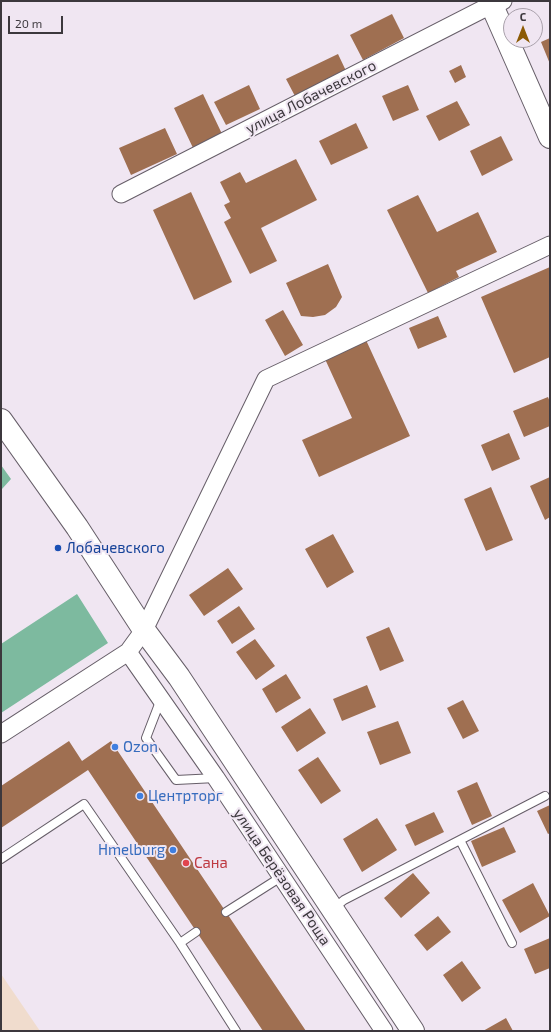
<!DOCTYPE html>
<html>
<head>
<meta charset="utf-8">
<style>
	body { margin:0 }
	#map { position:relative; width:551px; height:1032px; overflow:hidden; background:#f0e6f2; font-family:"Exo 2",sans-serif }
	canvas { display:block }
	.frame { position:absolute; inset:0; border:2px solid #3c383d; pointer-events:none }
	.north { position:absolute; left:503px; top:8px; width:40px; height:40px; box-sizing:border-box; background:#f0e6f2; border:1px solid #a8a0aa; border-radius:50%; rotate:0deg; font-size:11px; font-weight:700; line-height:16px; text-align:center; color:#3c383d }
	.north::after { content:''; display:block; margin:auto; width:14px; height:18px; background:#8c5b05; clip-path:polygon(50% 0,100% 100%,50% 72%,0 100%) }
	.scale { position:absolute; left:8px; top:16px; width:55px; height:18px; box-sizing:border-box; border:2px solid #3c383d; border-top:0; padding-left:5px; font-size:12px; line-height:14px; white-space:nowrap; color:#3c383d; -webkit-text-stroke:3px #f0e6f2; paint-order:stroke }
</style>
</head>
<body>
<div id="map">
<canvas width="551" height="1032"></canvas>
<div class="frame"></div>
<div class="north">С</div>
<div class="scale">20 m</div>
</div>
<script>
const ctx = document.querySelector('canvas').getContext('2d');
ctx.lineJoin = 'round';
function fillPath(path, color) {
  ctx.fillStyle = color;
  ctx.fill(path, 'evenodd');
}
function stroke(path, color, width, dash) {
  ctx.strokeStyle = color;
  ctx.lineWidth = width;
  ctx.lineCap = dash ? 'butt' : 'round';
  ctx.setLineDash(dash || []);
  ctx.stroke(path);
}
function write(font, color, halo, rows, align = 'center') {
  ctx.font = font + ' "Exo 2",sans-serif';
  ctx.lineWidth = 4;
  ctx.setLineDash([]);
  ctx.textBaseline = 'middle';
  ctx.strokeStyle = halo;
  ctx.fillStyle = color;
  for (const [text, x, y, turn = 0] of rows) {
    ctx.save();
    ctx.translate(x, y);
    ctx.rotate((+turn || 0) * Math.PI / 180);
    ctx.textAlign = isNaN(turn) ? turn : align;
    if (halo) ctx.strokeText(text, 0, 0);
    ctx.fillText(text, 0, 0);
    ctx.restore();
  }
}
fillPath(new Path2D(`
	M1,974L40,1031H1Z`), '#f0dccd');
fillPath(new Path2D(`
	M1,465L11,479L2,489L1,487Z
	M77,594L108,643L1,713V644Z`), '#7dba9f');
fillPath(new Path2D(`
	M392,14L404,38L363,60L350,35Z
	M550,38V64L541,42Z
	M338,54L347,73L296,98L286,79Z
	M461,65L466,77L455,83L449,71Z
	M249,85L260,109L226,125L214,102Z
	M408,85L419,110L393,121L382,96Z
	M203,94L223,136L194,150L174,108Z
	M457,101L470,125L439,141L426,116Z
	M356,123L368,148L331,165L319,141Z
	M165,128L177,154L131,175L119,148Z
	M501,136L513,160L482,176L470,151Z
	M296,159L317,200L261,228L277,261L250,274L224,222L231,218L224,205L230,202L220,182L240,172L246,183Z
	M191,192L232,282L194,300L153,210Z
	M418,195L437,232L478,212L497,252L456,271L459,277L428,293L387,210Z
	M328,264L342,297L336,307L325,315L313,317L301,316L286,283Z
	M550,267V357L514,373L481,297Z
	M283,310L303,345L285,356L265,320Z
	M438,316L447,337L418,349L409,328Z
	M366,340L410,436L319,477L302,440L352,418L325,359Z
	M548,397L550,402V426L524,437L513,411Z
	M509,433L520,459L492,471L481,445Z
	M550,477V517L545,520L530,486Z
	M491,487L513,540L486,551L464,499Z
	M333,534L354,572L327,588L305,549Z
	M228,568L243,589L204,616L189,595Z
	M239,606L255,629L232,644L217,621Z
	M389,627L404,661L380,671L366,637Z
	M255,639L275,666L256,680L236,652Z
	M286,674L301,698L276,713L262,689Z
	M367,685L376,707L342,721L333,699Z
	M463,700L479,731L463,739L447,708Z
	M310,708L326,733L297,752L281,727Z
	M398,721L411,753L380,765L367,732Z
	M69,741L82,761L111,741L306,1031H263L88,770L1,828V786Z
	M318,757L341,791L321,804L298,770Z
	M477,782L492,816L472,825L457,791Z
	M550,805V833L548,834L537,811Z
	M434,812L444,832L415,846L405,825Z
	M377,818L397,850L362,872L343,839Z
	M504,827L516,852L482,867L471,841Z
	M413,873L430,893L401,918L384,898Z
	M533,883L550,916L520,933L502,900Z
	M438,916L451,932L427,951L414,935Z
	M550,938V968L535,974L524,949Z
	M462,961L481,988L462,1002L443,975Z
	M506,1018L513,1031H483Z`), '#9f6f51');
const service = new Path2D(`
	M161,699L146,738L176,780L216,778
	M460,840L512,943
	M1,859L84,804L180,943L236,1031
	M333,909L344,900L545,796
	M226,912L281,877
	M180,943L196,932`);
const minor = new Path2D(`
	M121,194L491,5L503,1
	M128,652L216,778L384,1031
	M1,734L128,652L144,630L266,379L550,245`);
const secondary = new Path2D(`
	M490,1L550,137
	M1,420L77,527L144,630L179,677L413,1031`);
stroke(service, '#665e68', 10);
stroke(minor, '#665e68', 19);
stroke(secondary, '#665e68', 24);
stroke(service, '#fff', 8);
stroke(minor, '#fff', 17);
stroke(secondary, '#fff', 22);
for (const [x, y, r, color] of [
	[58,548,4,"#1a4fb4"],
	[115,747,4,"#3f7fe0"],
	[140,796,4,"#3f7fe0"],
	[173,850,4,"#3f7fe0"],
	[186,863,4,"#e0444e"]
]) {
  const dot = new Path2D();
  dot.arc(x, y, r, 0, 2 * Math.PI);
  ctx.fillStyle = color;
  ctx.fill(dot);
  stroke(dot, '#f0e6f2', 1.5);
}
write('15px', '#3c383d', '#f0e6f2', [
	["улица Лобачевского",311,97,-27],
	["улица Берёзовая Роща",282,877,56]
]);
write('15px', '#164399', '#f0e6f2', [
	["Лобачевского",66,548]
], 'left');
write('15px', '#366cbe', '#f0e6f2', [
	["Ozon",123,747],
	["Центрторг",148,796],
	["Hmelburg",165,850,"right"]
], 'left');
write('15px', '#be3a42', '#f0e6f2', [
	["Сана",194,863]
], 'left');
</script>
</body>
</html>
